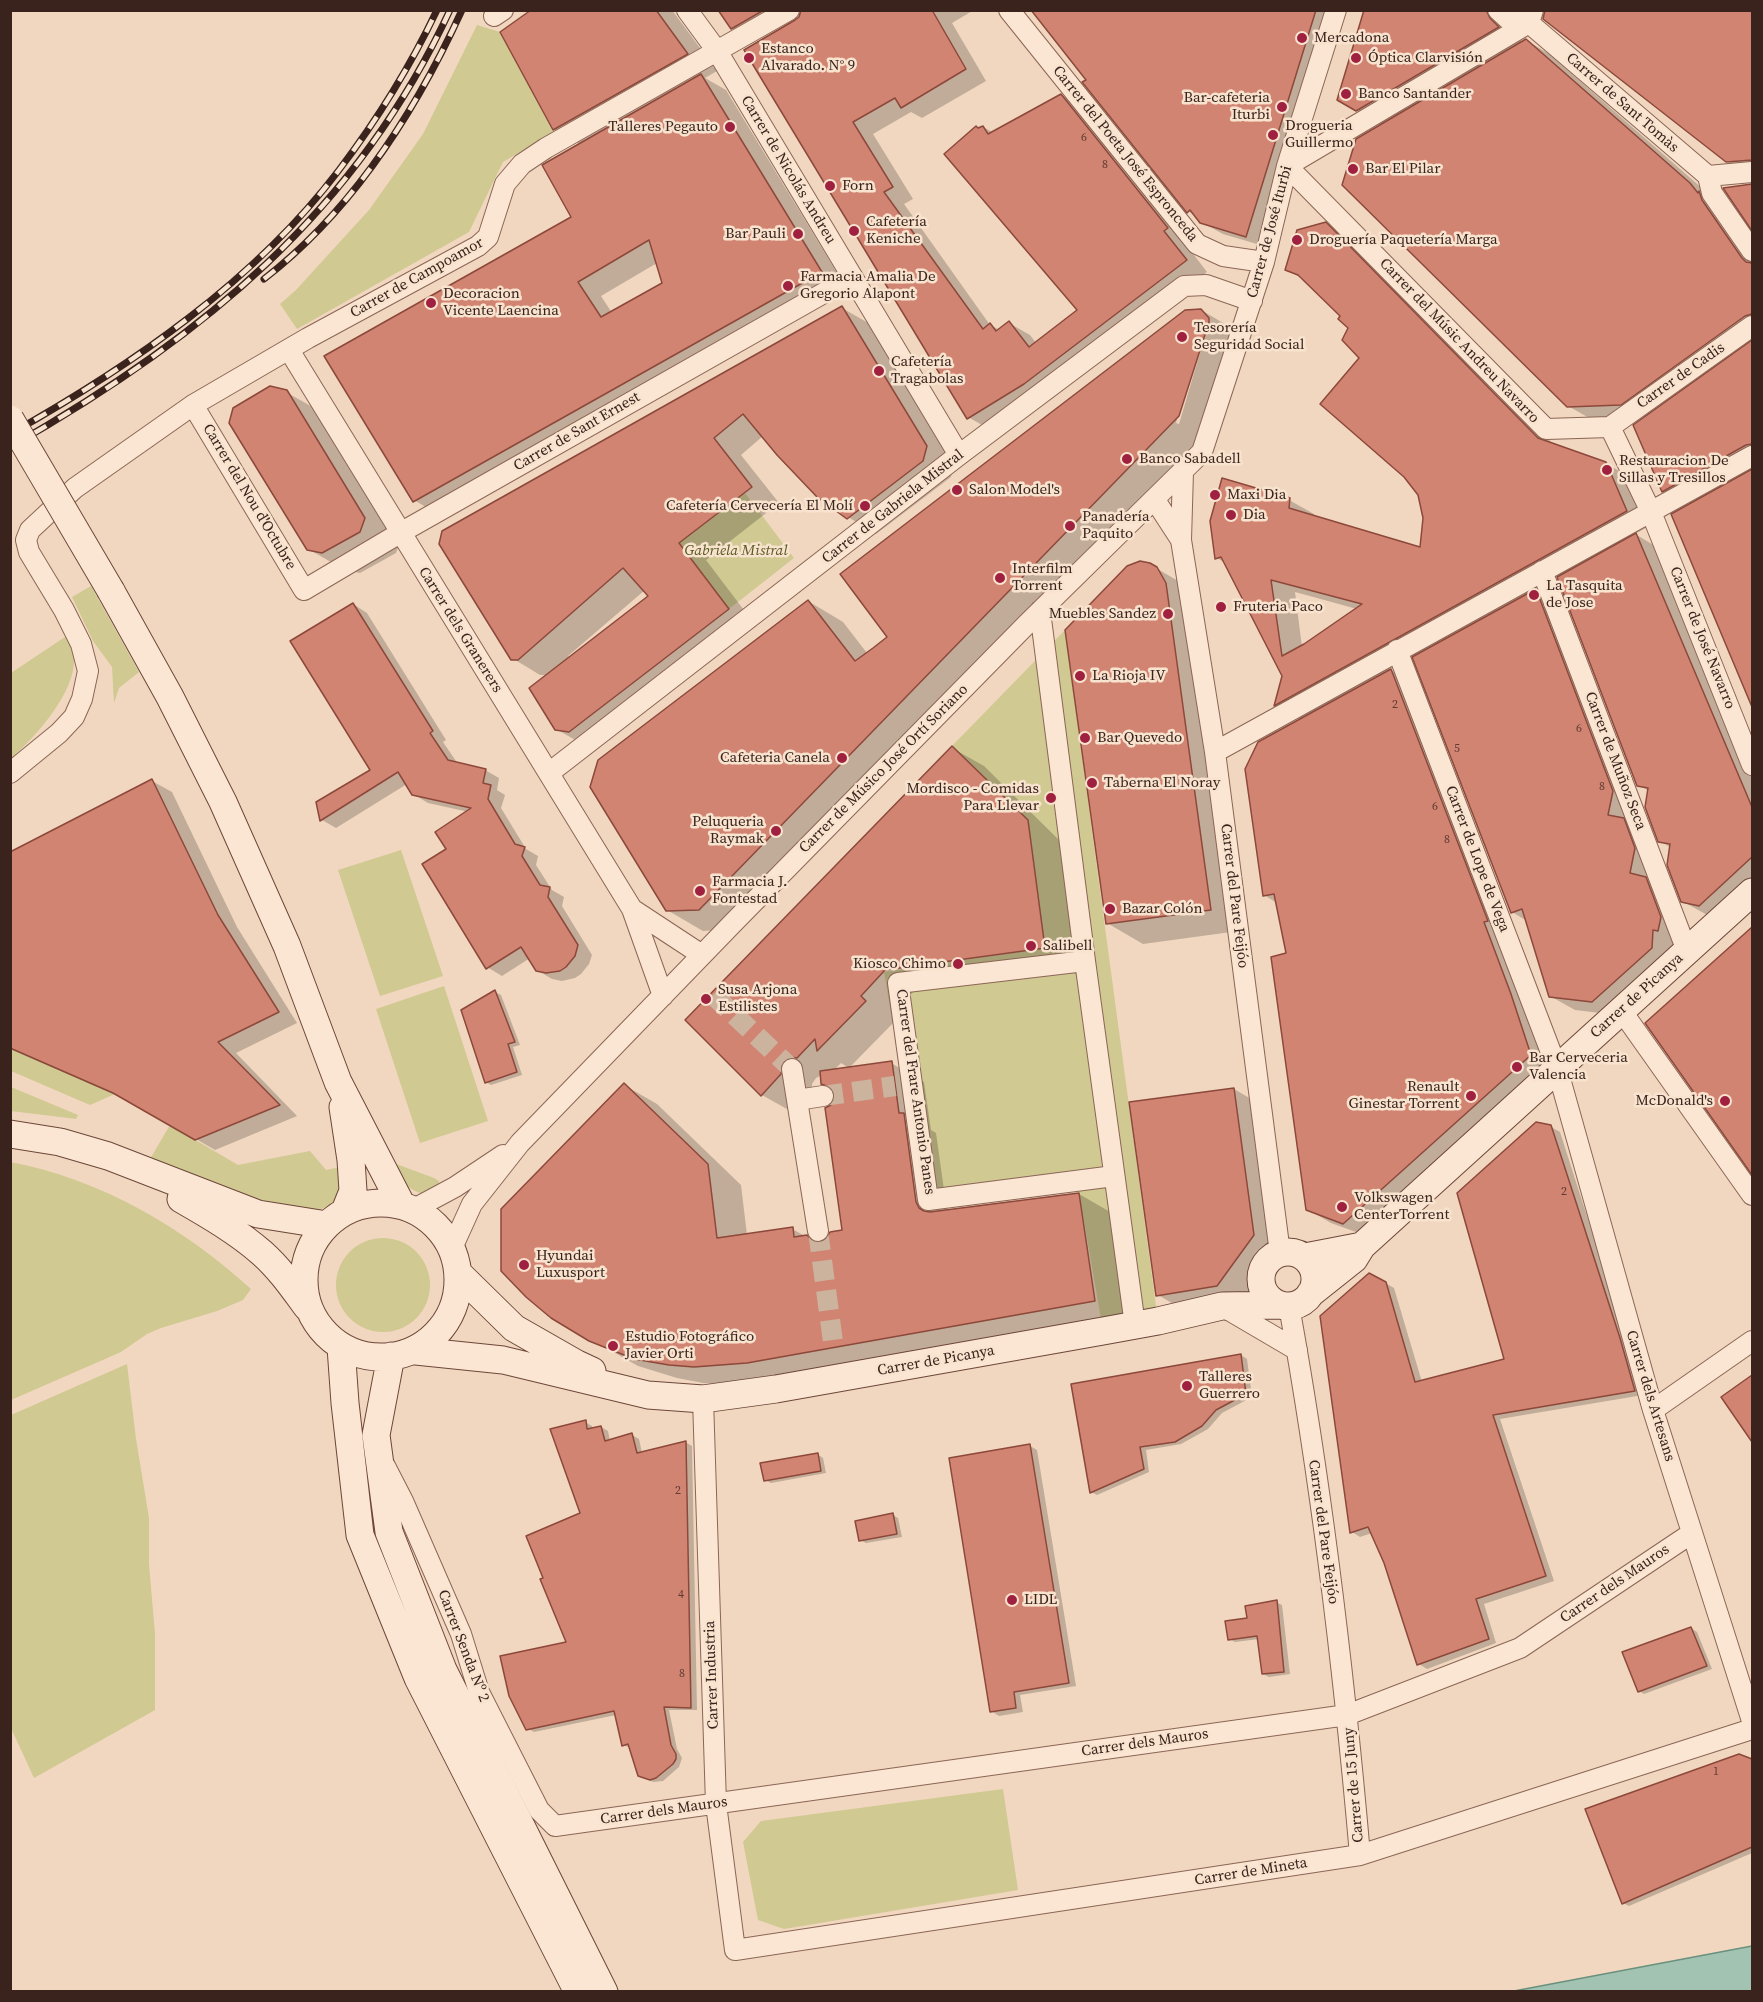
<!DOCTYPE html>
<html>
<head>
<meta charset="utf-8">
<style>
	body { margin:0 }
	#map { position:relative; width:1763px; height:2002px; overflow:hidden; background:#f1d7bf; font-family:"Source Serif 4",serif }
	canvas { display:block }
	.frame { position:absolute; inset:0; border:12px solid #3a231c; pointer-events:none }
</style>
</head>
<body>
<div id="map">
<canvas width="1763" height="2002"></canvas>
<div class="frame"></div>
</div>
<script>
const ctx = document.querySelector('canvas').getContext('2d');
ctx.lineJoin = 'round';
function fillPath(path, color) {
  ctx.fillStyle = color;
  ctx.fill(path, 'evenodd');
}
function stroke(path, color, width, dash) {
  ctx.strokeStyle = color;
  ctx.lineWidth = width;
  ctx.lineCap = dash ? 'butt' : 'round';
  ctx.setLineDash(dash || []);
  ctx.stroke(path);
}
function write(font, color, halo, rows, align = 'center') {
  ctx.font = font + ' "Source Serif 4",serif';
  ctx.lineWidth = 5;
  ctx.setLineDash([]);
  ctx.textBaseline = 'middle';
  ctx.strokeStyle = halo;
  ctx.fillStyle = color;
  for (const [text, x, y, turn = 0] of rows) {
    ctx.save();
    ctx.translate(x, y);
    ctx.rotate((+turn || 0) * Math.PI / 180);
    ctx.textAlign = isNaN(turn) ? turn : align;
    if (halo) ctx.strokeText(text, 0, 0);
    ctx.fillText(text, 0, 0);
    ctx.restore();
  }
}
fillPath(new Path2D(`
	M477,25L500,32L553,132L503,162L469,232L297,329L280,304L296,290L369,210L423,134Z
	M745,493L794,558L729,609L679,543Z
	M91,586L139,672L119,688L114,703L112,667L93,641L72,597Z
	M1065,630L1158,1321L1103,1331L1078,1186L921,1208L908,1112L884,972L1045,948L1028,820L952,746Z
	M68,635C71,643 73,650 74,658C76,692 35,738 11,758V673Z
	M401,850L443,976L380,996L338,870Z
	M444,986L488,1121L420,1143L376,1009Z
	M11,1048L115,1094L90,1105L11,1071Z
	M10,1087H11L78,1115L76,1119L11,1111Z
	M170,1125L238,1165L310,1151L326,1170L346,1166C340,1190 344,1202 318,1210L238,1196L150,1159Z
	M10,1162C101,1179 184,1228 251,1289L243,1300L217,1311L161,1328L147,1334L121,1352L11,1400Z
	M391,1162L434,1178L439,1181V1185L425,1194C405,1190 400,1178 391,1162Z
	M336 1285a47 47 0 1 1 94 0a47 47 0 1 1-94 0Z
	M127,1364L136,1439L149,1518V1564L155,1634V1710L34,1778L11,1728V1415Z
	M1003,1789L1018,1890L784,1929L758,1920L743,1842L761,1821Z`), '#d0c992');
const water = new Path2D(`
	M1752,1946V1991H1514Z`);
fillPath(water, '#a3c3b2');
stroke(water, '#69917e', 1.5);
fillPath(new Path2D(`
	M534,10H672L717,71L705,78L726,90L845,286L439,515L414,500L573,218L581,145L554,129ZM657,263L663,283L612,313L601,296Z
	M719,10H974L952,23L986,81L922,118L911,112L873,134L913,199L904,204L990,325L1000,330L1009,323L1030,335L1036,343L1079,310L979,129L983,127L994,133L1061,95L1081,107L1207,272L1045,395L989,429L968,417L796,21L802,12L753,40L732,28Z
	M1033,10H1330L1267,247L1223,234L1201,222L1197,217L1188,211Z
	M1366,10H1752V174L1750,175L1727,161L1547,15L1539,21L1519,11L1513,15L1510,29L1523,43L1526,40L1549,54L1712,197L1752,255V467L1686,504L1663,491L1648,417L1591,419L1568,406L1383,125L1339,99Z
	M1752,185V228L1726,189Z
	M1325,224L1350,238L1554,445L1605,463L1630,477L1651,525L1635,534L1662,550L1752,763V895L1709,916L1682,901L1671,848L1660,841L1649,791L1638,785L1558,576L1534,589L1560,605L1685,932L1617,1015L1575,1010L1550,996L1527,921L1512,912L1414,656L1389,669L1414,684L1554,1068L1367,1236L1331,1223L1307,1209L1288,954L1277,903L1264,895L1301,720L1275,705L1284,676L1227,564L1217,558L1289,500L1314,514L1313,517L1421,549L1424,518L1419,494L1350,328L1342,316L1307,281L1287,270ZM1295,592L1357,609L1302,647Z
	M842,308L870,324L954,463L951,477L876,534L848,517L763,436L741,455L779,503L706,560L756,626L598,747L584,745L556,729L549,675H540L512,658L440,543ZM645,590L650,596L570,658L568,656Z
	M1201,310L1237,331L1214,436L735,929L703,931L667,910L808,601L843,622L867,653L889,637ZM1199,346H1202L1179,424L1176,423Z
	M286,392L323,413L401,540L396,553L360,573L345,570L308,549Z
	M1752,471V702L1673,515Z
	M1149,564L1185,585L1246,930L1143,944L1107,923Z
	M353,604L367,613L446,740L443,742L458,764L485,770L499,778L497,790L505,795L501,808L526,849L538,856L536,865L552,890L564,897L562,906L592,955L589,964L581,974L575,978L562,981L552,979L537,970L530,958L502,976L487,967L448,850L469,812L428,803L413,794L407,784L336,828L322,820L372,770Z
	M952,748L984,766L1059,840L1076,965L917,988L891,1015L896,1020L849,1068L841,1063L834,1070L891,1063L924,1082L931,1130L936,1133L947,1211L1079,1194L1112,1213L1127,1320L728,1385L703,1383L677,1378L638,1366L552,1317L624,1085L657,1104L741,1185L747,1235L792,1229L820,1244L843,1231L832,1106L836,1095L834,1090L823,1083L822,1075L816,1078L812,1084V1092L794,1113L762,1095L687,1020Z
	M152,781L172,792L237,927L297,1023L236,1053L297,1116L215,1150L134,1103L10,1049V853Z
	M1752,929V1173L1647,1023Z
	M495,992L501,995L520,1045L513,1047L522,1075L491,1085L486,1082Z
	M1234,1089L1270,1110L1289,1256L1253,1306L1194,1316L1158,1295Z
	M1551,1127L1560,1132L1628,1344L1643,1395L1500,1419L1554,1581L1484,1604L1496,1643L1427,1669L1419,1664L1385,1563L1372,1533L1360,1537L1352,1532L1322,1317L1369,1274L1394,1288L1422,1382L1506,1360Z
	M1241,1355L1247,1359L1252,1397L1222,1413L1208,1429L1181,1444L1146,1450L1149,1472L1097,1495L1091,1492L1073,1385Z
	M1752,1376V1436L1749,1434L1723,1398Z
	M585,1422L592,1426V1430L601,1427L608,1431L610,1441L632,1435L639,1439L642,1453L685,1442L692,1446L697,1710H669L677,1749L682,1758L679,1767L663,1781L653,1782L639,1775L631,1748L623,1745L616,1715L534,1732L527,1728L568,1643L582,1514Z
	M1030,1446L1037,1450L1076,1686L1020,1695L1023,1712L999,1716L991,1711Z
	M817,1454L823,1458L826,1473L771,1483L765,1480Z
	M893,1515L898,1518L902,1537L866,1543L860,1540Z
	M1276,1602L1282,1605L1290,1674L1269,1677L1263,1674L1259,1639L1235,1642L1229,1639L1249,1620Z
	M1691,1628L1697,1632L1712,1669L1644,1694L1639,1691Z
	M1739,1755L1752,1761V1853L1629,1906L1623,1903Z`), '#0003');
const building = new Path2D(`
	M531,10H656L688,54L553,130L500,32Z
	M718,10H764L731,29Z
	M801,10H932L966,69L901,108L895,98L853,122L893,187L884,192L983,329L990,323L996,331L1009,321L1029,347L1077,310L944,154L976,126L978,128L983,126L988,134L1061,94L1168,228L1164,231L1187,260L1024,384L967,419L744,50L795,20L799,17Z
	M1031,10H1316L1246,237L1200,223L1190,210L1187,213L1082,82L1086,80Z
	M1364,10H1486L1490,18L1499,27L1356,111L1337,100Z
	M1545,10L1752,11V160L1726,162L1543,19Z
	M1526,39L1690,183L1698,193L1699,191L1702,200L1742,258L1746,262L1752,263V314L1745,316L1621,405L1567,407L1342,185L1356,139Z
	M701,74L822,272L413,502L324,356L571,217L542,165ZM649,240L662,283L601,317L578,282Z
	M1752,184V231L1723,188Z
	M1326,222L1538,438L1606,462L1627,511L1274,706L1282,676L1221,557L1215,559L1210,521L1222,478L1290,498L1289,508L1420,547L1423,518L1418,495L1404,477L1320,404L1359,358L1342,340L1348,328L1338,319L1340,316L1298,275L1285,270L1297,230ZM1271,580L1362,604L1304,644L1282,656Z
	M842,306L927,446L923,461L847,519L817,497L777,455L743,414L714,438L752,487L679,543L729,609L569,732L555,730L529,688L648,596L623,568L518,660H511L439,544L442,531Z
	M1201,309L1209,318V322L1179,416L699,910L666,911L590,787L598,760L808,600L855,661L873,648L887,637L840,574L1185,310Z
	M1752,340V444L1746,445L1662,492L1633,425Z
	M270,386L287,390L365,518L360,532L322,553L307,550L229,423L233,408Z
	M1752,469V707L1671,514Z
	M1636,533L1752,807V857L1699,906L1681,902L1667,865L1670,844L1658,842L1645,807L1648,788L1637,786L1557,577Z
	M1140,561L1150,563L1157,567L1166,583L1211,910L1106,924L1065,630L1127,566Z
	M1536,589L1613,791L1608,815L1624,818L1635,848L1630,873L1646,877L1661,917L1658,931L1653,930L1652,948L1592,1002L1549,997L1522,909L1511,913L1412,657Z
	M353,603L433,731L430,733L448,760L486,769L483,783L491,785L488,799L515,844L525,847L522,856L540,885L550,887L548,897L578,945L575,956L566,967L560,971L546,973L536,971L521,947L486,969L422,864L446,849L435,832L471,808L412,795L398,772L320,821L316,802L370,770L290,641Z
	M1391,669L1488,921L1484,922L1511,994L1531,1055L1343,1224L1306,1210L1271,957L1286,953L1274,894L1263,896L1245,769L1258,742Z
	M952,746L1028,820L1045,948L885,970L861,996L866,1001L817,1051L815,1039L797,1058L790,1057L784,1060L781,1065V1074L761,1096L685,1020Z
	M152,779L218,915L279,1012L218,1042L280,1105L195,1140L113,1093L10,1048V852Z
	M1752,927V1175L1645,1023Z
	M495,990L515,1042L508,1044L517,1072L485,1083L461,1010Z
	M892,1061L899,1113H904L916,1202L919,1208L924,1211L930,1212L1079,1193L1095,1301L747,1363L694,1367L669,1365L634,1359L589,1341L551,1318L526,1297L501,1271V1209L624,1083L708,1164L717,1238L793,1227L794,1237L807,1235L814,1242L825,1241L830,1232L842,1230L825,1108L831,1105L835,1095L832,1088L821,1084L820,1071Z
	M1234,1088L1254,1235L1217,1286L1156,1296L1129,1102Z
	M1536,1122L1551,1125L1620,1338L1635,1391L1493,1415L1546,1576L1476,1599L1489,1639L1417,1665L1384,1563L1368,1527L1350,1533L1320,1316L1369,1273L1386,1282L1415,1382L1504,1359L1457,1193Z
	M1241,1354L1246,1394L1216,1410L1202,1426L1175,1442L1140,1447L1144,1469L1090,1493L1071,1384Z
	M1752,1375V1442L1721,1397Z
	M586,1420L587,1429L601,1426L605,1441L632,1433L637,1453L686,1441L691,1708L664,1707L671,1745L676,1754V1759L673,1764L656,1778L650,1780L638,1776L628,1744L622,1746L614,1711L526,1730L509,1696L500,1656L566,1642L540,1579L543,1578L526,1536L580,1513L550,1429Z
	M1030,1444L1069,1683L1014,1692L1016,1708L990,1712L949,1458Z
	M818,1453L821,1471L764,1481L760,1463Z
	M893,1513L897,1534L859,1541L855,1521Z
	M1277,1600L1284,1672L1262,1674L1257,1636L1228,1640L1225,1621L1247,1618L1245,1606Z
	M1691,1627L1707,1666L1638,1692L1622,1652Z
	M1739,1754L1752,1759V1847L1622,1904L1585,1809Z`);
fillPath(building, '#d28472');
stroke(building, '#8c483a', 1.5);
stroke(new Path2D(`
	M713,995L792,1069
	M823,1096L895,1086
	M818,1231L834,1349`), '#ccb39e', 20, [20, 10]);
const street = new Path2D(`
	M687,10L717,51L959,455
	M1009,10L1197,244L1223,256L1264,262
	M1498,10L1510,21L1529,23L1708,176L1752,172
	M1533,10L1529,23L1287,166L1546,429L1610,427L1651,512L1752,765
	M494,16L503,10
	M1708,176L1712,193L1752,251
	M289,350L632,909L663,996
	M193,405L304,590L400,533L852,277
	M1610,427L1752,326
	M1183,472L1181,540L1215,752L1280,1253
	M1155,500L1181,540
	M1542,571L1687,951
	M1040,611L1085,961L1135,1325
	M1397,650L1557,1068L1653,1410L1752,1721
	M1215,752L1752,456
	M10,773L59,733L74,717L82,699L88,671L81,644L64,610L29,552L26,540L30,530L75,488L193,405L308,338L478,246L488,237L505,184L522,164L546,148L789,10
	M549,773L959,455L1184,286L1206,285L1252,301
	M632,909L702,955
	M1085,961L898,983L928,1200L1114,1176
	M1621,1010L1752,1195
	M792,1069L818,1231
	M797,1100L823,1096
	M414,1209L455,1187L503,1155
	M452,1248L472,1204L520,1143L733,923L1027,624L1202,452L1264,262L1287,166L1336,10
	M1222,1306L1297,1350
	M1289,1306C1322,1488 1344,1672 1360,1855
	M703,1399L716,1804L735,1950L1360,1855L1752,1729
	M1653,1410L1752,1341
	M385,1466L403,1501L461,1634L479,1692L539,1810L555,1826L1347,1715L1520,1648L1692,1533`);
const secondary = new Path2D(`
	M111,591L170,697L223,802L287,946L338,1082L401,1204
	M343,1107L351,1160L353,1191L345,1211
	M10,1134L60,1142L108,1156L258,1214L327,1225
	M181,1199C209,1215 238,1232 262,1253C280,1269 293,1288 307,1307
	M304 1280a77 77 0 1 1 154 0a77 77 0 1 1-154 0Z
	M1261 1279a27 27 0 1 1 54 0a27 27 0 1 1-54 0Z
	M1305,1257L1362,1246
	M459,1274L514,1328L577,1364L592,1371
	M1310,1294L1354,1259L1362,1246L1752,892
	M341,1347L345,1403L360,1535L418,1678L578,1992
	M416,1351L503,1360L648,1395L703,1399L776,1389L1103,1331L1158,1321L1222,1306L1281,1305
	M391,1356L376,1435L389,1532L443,1670L604,1992`);
stroke(street, '#8b6656', 22);
stroke(secondary, '#6d4739', 29);
stroke(street, '#fbe6d3', 20);
stroke(secondary, '#fbe6d3', 27);
const rail = new Path2D(`
	M264,279C352,211 416,111 462,10
	M10,434C131,366 255,281 339,170C377,120 410,67 437,10
	M10,447C200,339 356,213 450,10`);
stroke(rail, '#3a231c', 7);
stroke(rail, '#f8e3cf', 4.5, [14]);
const secondaryBridge = new Path2D(`
	M10,419L111,591`);
stroke(secondaryBridge, '#6d4739', 29, []);
stroke(secondaryBridge, '#fbe6d3', 27);
for (const [x, y, r, color] of [
	[1302,38,6,"#9f213f"],
	[749,58,6,"#9f213f"],
	[1356,58,6,"#9f213f"],
	[1346,94,6,"#9f213f"],
	[1282,107,6,"#9f213f"],
	[730,127,6,"#9f213f"],
	[1273,135,6,"#9f213f"],
	[1353,169,6,"#9f213f"],
	[830,186,6,"#9f213f"],
	[854,231,6,"#9f213f"],
	[798,234,6,"#9f213f"],
	[1297,240,6,"#9f213f"],
	[788,286,6,"#9f213f"],
	[431,303,6,"#9f213f"],
	[1182,337,6,"#9f213f"],
	[879,371,6,"#9f213f"],
	[1127,459,6,"#9f213f"],
	[1607,470,6,"#9f213f"],
	[957,490,6,"#9f213f"],
	[1215,495,6,"#9f213f"],
	[865,506,6,"#9f213f"],
	[1231,515,6,"#9f213f"],
	[1070,526,6,"#9f213f"],
	[1000,578,6,"#9f213f"],
	[1534,595,6,"#9f213f"],
	[1221,607,6,"#9f213f"],
	[1168,614,6,"#9f213f"],
	[1080,676,6,"#9f213f"],
	[1085,738,6,"#9f213f"],
	[842,758,6,"#9f213f"],
	[1092,783,6,"#9f213f"],
	[1051,798,6,"#9f213f"],
	[776,831,6,"#9f213f"],
	[700,891,6,"#9f213f"],
	[1110,909,6,"#9f213f"],
	[1031,946,6,"#9f213f"],
	[958,964,6,"#9f213f"],
	[706,999,6,"#9f213f"],
	[1517,1067,6,"#9f213f"],
	[1471,1096,6,"#9f213f"],
	[1725,1101,6,"#9f213f"],
	[1342,1207,6,"#9f213f"],
	[524,1265,6,"#9f213f"],
	[613,1346,6,"#9f213f"],
	[1187,1386,6,"#9f213f"],
	[1012,1600,6,"#9f213f"]
]) {
  const dot = new Path2D();
  dot.arc(x, y, r, 0, 2 * Math.PI);
  ctx.fillStyle = color;
  ctx.fill(dot);
  stroke(dot, '#f8e3cf', 2);
}
write('12px', '#603b32', null, [
	["6",1084,138],
	["8",1105,165],
	["2",1395,705],
	["6",1579,729],
	["5",1457,749],
	["8",1602,787],
	["6",1435,807],
	["8",1447,840],
	["2",1564,1192],
	["2",678,1491],
	["4",681,1595],
	["8",682,1674],
	["1",1716,1772]
]);
write('15px', '#3a231c', '#f8e3cf', [
	["Mercadona",1314,38],
	["Estanco",761,49],
	["Alvarado. N° 9",761,66],
	["Óptica Clarvisión",1368,58],
	["Banco Santander",1358,94],
	["Bar-cafeteria",1270,98,"right"],
	["Iturbi",1270,115,"right"],
	["Drogueria",1285,126],
	["Guillermo",1285,143],
	["Talleres Pegauto",718,127,"right"],
	["Bar El Pilar",1365,169],
	["Forn",842,186],
	["Cafetería",866,222],
	["Keniche",866,239],
	["Bar Pauli",786,234,"right"],
	["Droguería Paquetería Marga",1309,240],
	["Farmacia Amalia De",800,277],
	["Gregorio Alapont",800,294],
	["Decoracion",443,294],
	["Vicente Laencina",443,311],
	["Tesorería",1194,328],
	["Seguridad Social",1194,345],
	["Cafetería",891,362],
	["Tragabolas",891,379],
	["Banco Sabadell",1139,459],
	["Restauracion De",1619,461],
	["Sillas y Tresillos",1619,478],
	["Salon Model's",969,490],
	["Maxi Dia",1227,495],
	["Cafetería Cervecería El Molí",853,506,"right"],
	["Dia",1243,515],
	["Panadería",1082,517],
	["Paquito",1082,534],
	["Interfilm",1012,569],
	["Torrent",1012,586],
	["La Tasquita",1546,586],
	["de Jose",1546,603],
	["Fruteria Paco",1233,607],
	["Muebles Sandez",1156,614,"right"],
	["La Rioja IV",1092,676],
	["Bar Quevedo",1097,738],
	["Cafeteria Canela",830,758,"right"],
	["Taberna El Noray",1104,783],
	["Mordisco - Comidas",1039,789,"right"],
	["Para Llevar",1039,806,"right"],
	["Peluqueria",764,822,"right"],
	["Raymak",764,839,"right"],
	["Farmacia J.",712,882],
	["Fontestad",712,899],
	["Bazar Colón",1122,909],
	["Salibell",1043,946],
	["Kiosco Chimo",946,964,"right"],
	["Susa Arjona",718,990],
	["Estilistes",718,1007],
	["Bar Cerveceria",1529,1058],
	["Valencia",1529,1075],
	["Renault",1459,1087,"right"],
	["Ginestar Torrent",1459,1104,"right"],
	["McDonald's",1713,1101,"right"],
	["Volkswagen",1354,1198],
	["CenterTorrent",1354,1215],
	["Hyundai",536,1256],
	["Luxusport",536,1273],
	["Estudio Fotográfico",625,1337],
	["Javier Orti",625,1354],
	["Talleres",1199,1377],
	["Guerrero",1199,1394],
	["LIDL",1024,1600]
], 'left');
write('15px', '#3a231c', '#f8e3cf', [
	["Carrer de Sant Tomàs",1622,103,41],
	["Carrer del Poeta José Espronceda",1125,154,51],
	["Carrer de Nicolás Andreu",788,170,59],
	["Carrer de José Iturbi",1270,232,-75],
	["Carrer de Campoamor",417,278,-29],
	["Carrer del Músic Andreu Navarro",1459,341,46],
	["Carrer de Cadis",1681,376,-35],
	["Carrer de Sant Ernest",577,432,-30],
	["Carrer del Nou d'Octubre",249,497,59],
	["Carrer de Gabriela Mistral",893,507,-38],
	["Carrer dels Granerers",460,630,58],
	["Carrer de José Navarro",1702,638,68],
	["Carrer de Muñoz Seca",1615,761,69],
	["Carrer de Músico José Ortí Soriano",884,769,-45],
	["Carrer de Lope de Vega",1477,859,69],
	["Carrer del Pare Feijóo",1234,896,83],
	["Carrer de Picanya",1637,996,-42],
	["Carrer del Frare Antonio Panes",915,1092,82],
	["Carrer de Picanya",936,1361,-10],
	["Carrer dels Artesans",1650,1396,73],
	["Carrer del Pare Feijóo",1323,1532,82],
	["Carrer dels Mauros",1615,1584,-34],
	["Carrer Senda Nº 2",463,1646,69],
	["Carrer Industria",712,1675,-92],
	["Carrer dels Mauros",1145,1743,-8],
	["Carrer de 15 Juny",1354,1785,-95],
	["Carrer dels Mauros",664,1811,-8],
	["Carrer de Mineta",1251,1872,-9]
]);
write('italic 15px', '#575821', '#f8e3cf', [
	["Gabriela Mistral",736,551]
]);
</script>
</body>
</html>
